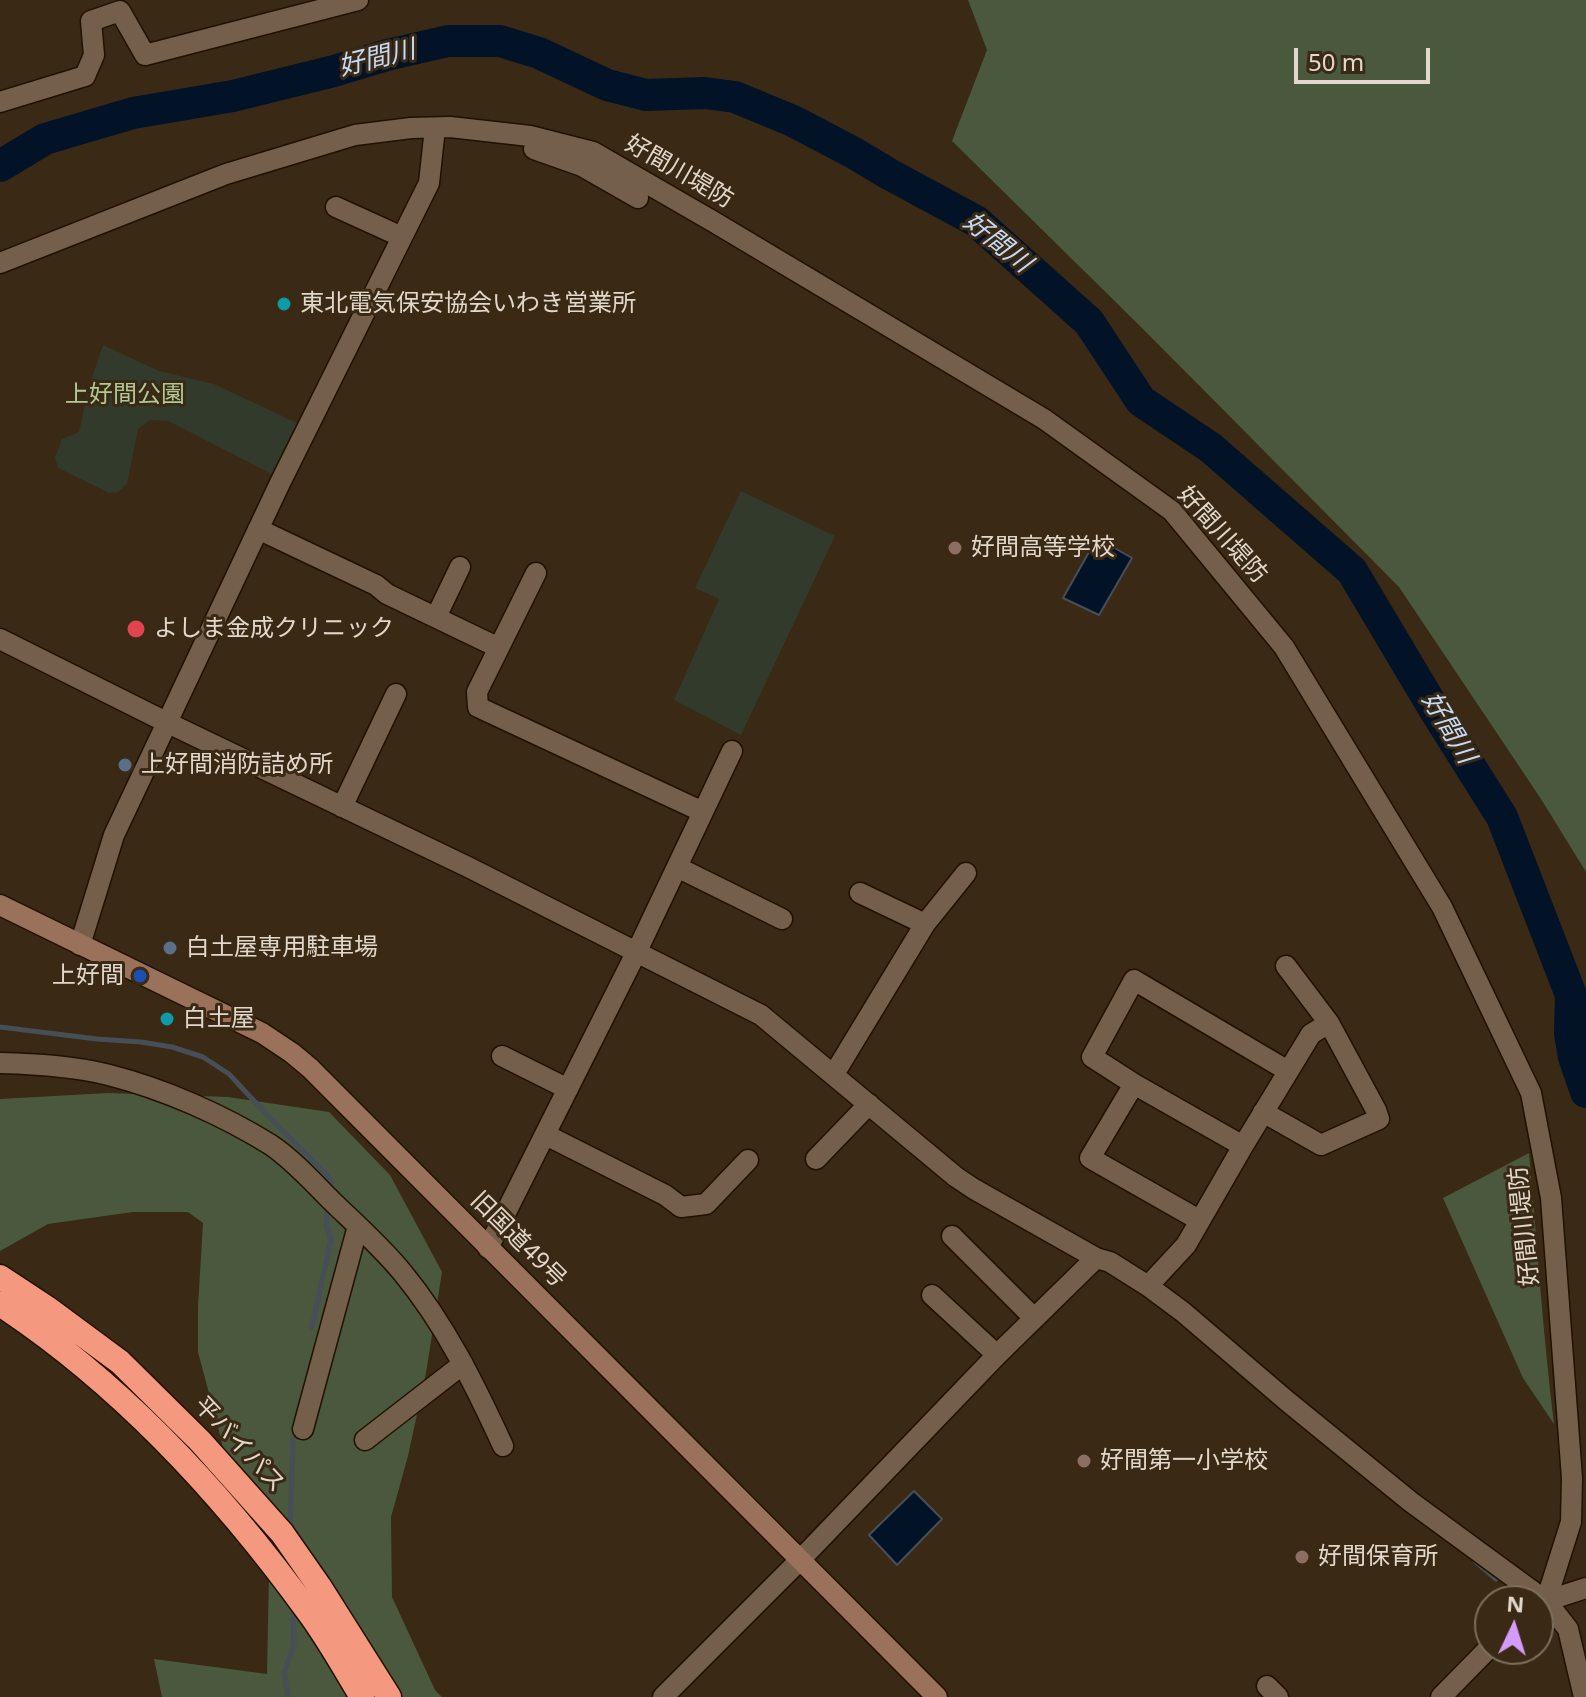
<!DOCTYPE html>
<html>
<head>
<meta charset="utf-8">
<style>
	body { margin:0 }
	#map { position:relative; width:1586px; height:1697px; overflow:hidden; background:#3a2914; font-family:"Noto Sans",sans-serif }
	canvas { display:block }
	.north { position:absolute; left:1474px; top:1585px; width:80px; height:80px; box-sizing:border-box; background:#3a2914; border:2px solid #7d6f5d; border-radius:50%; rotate:4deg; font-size:22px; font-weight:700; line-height:32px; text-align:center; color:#e2d7cb }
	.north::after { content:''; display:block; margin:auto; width:28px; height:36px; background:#d39cfc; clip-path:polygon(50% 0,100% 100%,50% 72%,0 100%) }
	.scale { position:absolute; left:1294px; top:48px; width:136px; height:36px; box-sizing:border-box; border:4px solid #e2d7cb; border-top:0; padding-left:10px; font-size:24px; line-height:28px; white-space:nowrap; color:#e2d7cb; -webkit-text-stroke:6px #3a2914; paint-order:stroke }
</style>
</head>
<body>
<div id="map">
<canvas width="1586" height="1697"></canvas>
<div class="north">N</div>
<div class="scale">50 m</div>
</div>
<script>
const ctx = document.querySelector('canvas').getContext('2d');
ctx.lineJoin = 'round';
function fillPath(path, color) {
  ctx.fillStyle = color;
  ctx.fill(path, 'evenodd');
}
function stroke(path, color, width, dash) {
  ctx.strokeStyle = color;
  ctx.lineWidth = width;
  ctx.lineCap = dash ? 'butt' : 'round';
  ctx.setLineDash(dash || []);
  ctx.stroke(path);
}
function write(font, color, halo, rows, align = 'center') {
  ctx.font = font + ' "Noto Sans","Noto Sans JP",sans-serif';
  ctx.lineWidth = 6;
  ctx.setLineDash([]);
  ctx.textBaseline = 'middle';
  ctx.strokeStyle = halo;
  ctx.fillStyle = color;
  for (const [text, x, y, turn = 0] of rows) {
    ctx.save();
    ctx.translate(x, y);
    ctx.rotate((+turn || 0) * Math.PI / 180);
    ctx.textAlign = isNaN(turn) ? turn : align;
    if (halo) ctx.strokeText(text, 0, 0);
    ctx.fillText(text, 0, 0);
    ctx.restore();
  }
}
fillPath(new Path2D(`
	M103,345L159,371L214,384L297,423L272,474L168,421L150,420L138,429L127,484L118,492L109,493L58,468L55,458L62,439L79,432L89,386Z
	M741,491L835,536L741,735L674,700L719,599L695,588Z`), '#323a2b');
fillPath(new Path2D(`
	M968,0H1586V872L1541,799L1399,587L1142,328L952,141L987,50Z
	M108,1093L228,1097L329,1112L390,1175L442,1272L426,1373L408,1456L391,1517L392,1597L435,1690L442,1697H162L154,1659L267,1674L269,1574L264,1518L229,1478L220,1435L198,1352V1306L203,1223L188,1212H133L48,1224L0,1251V1099Z
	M1529,1153C1537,1243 1543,1334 1554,1424L1523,1378L1443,1198Z`), '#4a583d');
const water = new Path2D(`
	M1097,538L1132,558L1099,615L1063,598Z
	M914,1491L942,1519L897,1565L869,1535Z`);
fillPath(water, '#031327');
stroke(water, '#464e58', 2);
stroke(new Path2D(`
	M0,1027L97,1039L141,1042L172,1047L203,1057L229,1074L271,1119L329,1177L331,1183L330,1191
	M312,1327L331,1240L326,1225L328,1205
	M290,1527L293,1440
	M1475,1561L1496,1579
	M288,1697L284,1672L294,1645L293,1605`), '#464e58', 5);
stroke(new Path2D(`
	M0,166L45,139L133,113L233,96L334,71L387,55L448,41H500L539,53L607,85L646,95L705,93L735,97L793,121L854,153L889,174L976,221L1089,322L1141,401L1211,448L1352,571L1436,712L1502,817L1571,995L1570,1033L1574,1057L1586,1092`), '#031327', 32);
const street = new Path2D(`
	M0,102L85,76L94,55L91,21L120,11L145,55L358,0
	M534,149L582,166L638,198
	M336,207L402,237
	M0,263L226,174L355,135L411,128L450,127L530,136L593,152L714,222L1044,419L1172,511L1284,647L1442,907L1531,1093L1551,1198L1572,1478L1571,1522L1546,1601
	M258,529L376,585L387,594L493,645
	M536,573L477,692L478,707L703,812
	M436,617L460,567
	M0,639L166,722L468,867L761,1015L956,1177L974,1189L1096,1258L1110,1262L1148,1286L1183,1312L1287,1401L1411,1502L1546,1601L1568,1629L1584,1697
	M342,807L396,694
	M677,867L782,919
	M860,893L925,924
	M80,945L114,835L280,483L429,183L435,128
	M502,1056L568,1089
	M0,1063C36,1064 74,1066 109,1075C164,1089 223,1115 271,1145C296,1162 316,1186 338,1207C360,1228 383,1249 402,1272C445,1324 475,1385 503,1446
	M834,1074L925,924L966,873
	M1134,1084L1090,1158L1199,1220
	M1263,1112L1321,1145L1379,1119L1376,1110L1329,1023L1286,966
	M546,1135L665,1195L681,1207L706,1204L748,1160
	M1243,1146L1134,1084L1092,1057L1134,980L1288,1071
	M816,1159L869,1104
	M952,1236L1034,1318
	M488,1248L637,951L732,751
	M1148,1286L1186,1245L1243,1146L1311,1034L1329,1023
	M932,1295L997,1355
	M303,1429L358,1226
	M365,1440L463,1364
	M1538,1608L1546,1601L1586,1588
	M1267,1686L1278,1697
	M663,1697L801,1559L997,1355L1096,1258
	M1441,1697L1490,1647`);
const secondary = new Path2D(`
	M0,905L262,1033L292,1053L310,1068L937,1697`);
const highway = new Path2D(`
	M0,1277L47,1308L120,1362L200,1441L282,1533L319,1586L389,1697
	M0,1304C123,1385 224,1495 310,1614C329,1640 345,1669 362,1697`);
stroke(street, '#211100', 23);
stroke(secondary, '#211100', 23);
stroke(highway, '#211100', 27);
stroke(street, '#74604a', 20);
stroke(secondary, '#9a715a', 20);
stroke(highway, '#f4987f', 24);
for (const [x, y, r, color] of [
	[284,304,8,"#0f9aa8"],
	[955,548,8,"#8d6e63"],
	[136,629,10,"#e0444e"],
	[125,765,8,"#5c6f8a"],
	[170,948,8,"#5c6f8a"],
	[140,976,8,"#1a4fb4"],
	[167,1019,8,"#0f9aa8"],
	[1084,1461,8,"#8d6e63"],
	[1302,1557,8,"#8d6e63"]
]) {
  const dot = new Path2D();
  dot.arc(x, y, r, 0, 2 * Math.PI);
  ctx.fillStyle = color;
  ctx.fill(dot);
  stroke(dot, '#3a2914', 3);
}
write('24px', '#e2d7cb', '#3a2914', [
	["好間川堤防",679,172,30],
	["好間川堤防",1222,535,48],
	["好間川堤防",1525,1226,-96],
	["旧国道49号",518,1240,45],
	["平バイパス",239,1445,47]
]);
write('24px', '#e2d7cb', '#3a2914', [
	["東北電気保安協会いわき営業所",300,304],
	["好間高等学校",971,548],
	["よしま金成クリニック",154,629],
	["上好間消防詰め所",141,765],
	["白土屋専用駐車場",186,948],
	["上好間",124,976,"right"],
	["白土屋",183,1019],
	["好間第一小学校",1100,1461],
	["好間保育所",1318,1557]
], 'left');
write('24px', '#aec995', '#3a2914', [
	["上好間公園",125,395]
]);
write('italic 26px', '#c4dbf7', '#3a2914', [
	["好間川",377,59,-14],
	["好間川",997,243,39],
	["好間川",1448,728,59]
]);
</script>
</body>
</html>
